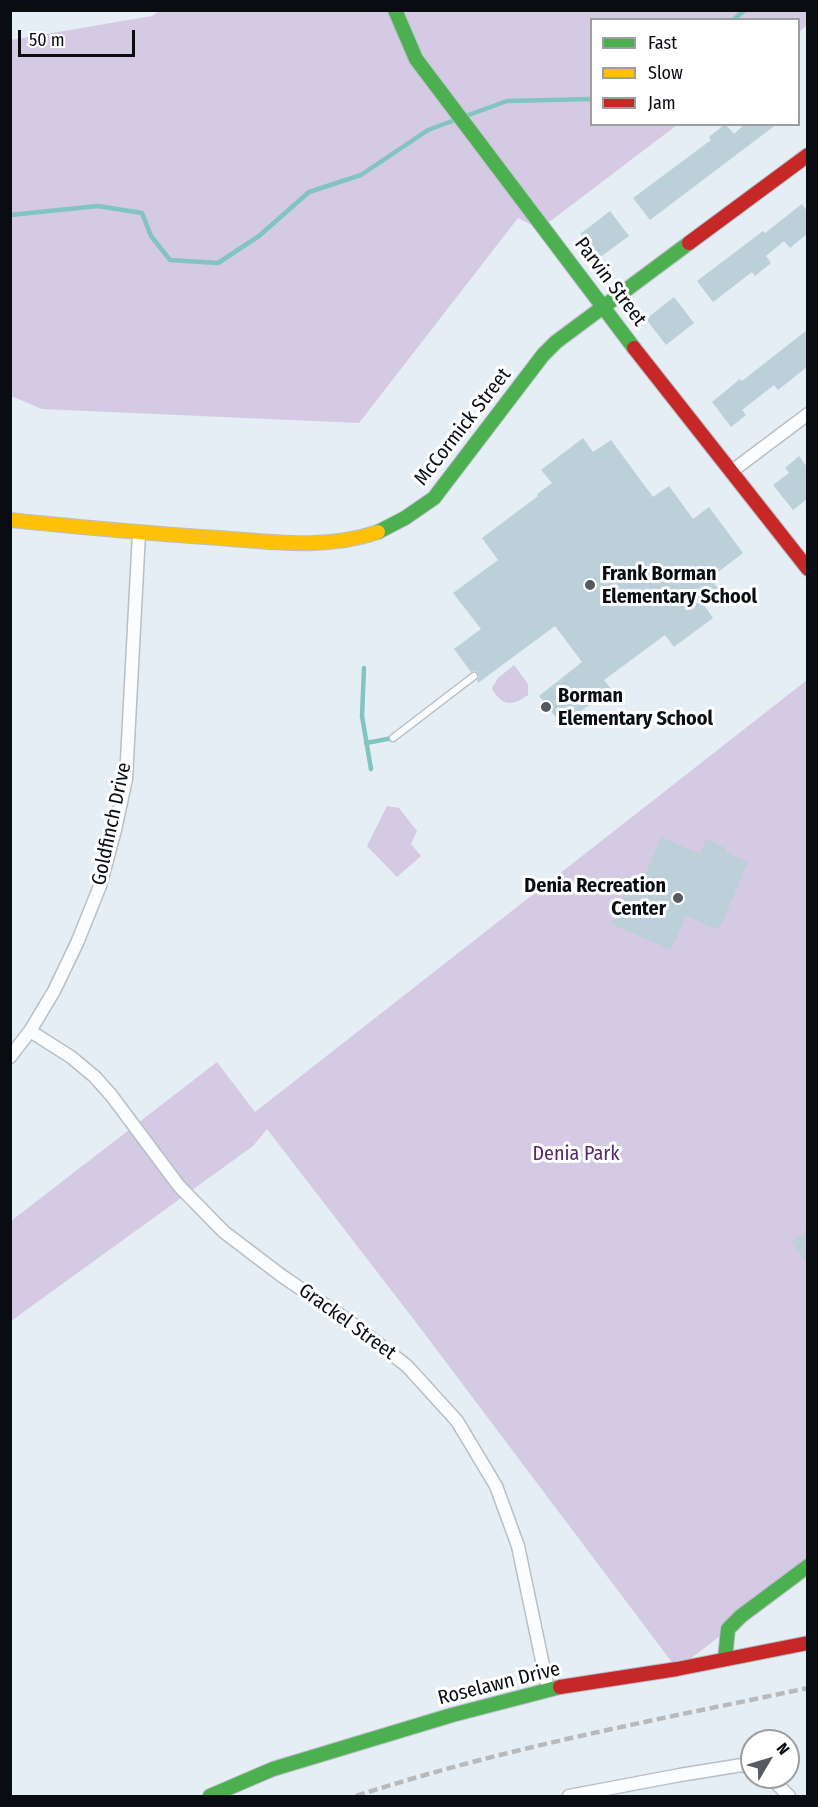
<!DOCTYPE html>
<html>
<head>
<meta charset="utf-8">
<style>
	body { margin:0 }
	#map { position:relative; width:818px; height:1807px; overflow:hidden; background:#e5edf5; font-family:"Fira Sans Condensed",sans-serif }
	canvas { display:block }
	.frame { position:absolute; inset:0; border:12px solid #090d12; pointer-events:none }
	.legend { position:absolute; left:590px; top:18px; width:210px; height:108px; box-sizing:border-box; background:#fff; border:2px solid #9d9ea0; margin:0; padding:8px 10px; list-style:none; font-size:18px; color:#090d12 }
	.legend li { display:flex; align-items:center; gap:12px; height:30px }
	.legend b { width:30px; border:2px solid #9d9ea0 }
	.north { position:absolute; left:740px; top:1729px; width:60px; height:60px; box-sizing:border-box; background:#fff; border:2px solid #9d9ea0; border-radius:50%; rotate:52deg; font-size:16px; font-weight:700; line-height:24px; text-align:center; color:#090d12 }
	.north::after { content:''; display:block; margin:auto; width:21px; height:27px; background:#565b61; clip-path:polygon(50% 0,100% 100%,50% 72%,0 100%) }
	.scale { position:absolute; left:18px; top:30px; width:117px; height:27px; box-sizing:border-box; border:3px solid #090d12; border-top:0; padding-left:8px; font-size:18px; line-height:21px; white-space:nowrap; color:#090d12; -webkit-text-stroke:4px #fff; paint-order:stroke }
</style>
</head>
<body>
<div id="map">
<canvas width="818" height="1807"></canvas>
<div class="frame"></div>
<ul class="legend">
<li><b style="height:8px;background:#4caf50"></b>Fast</li>
<li><b style="height:8px;background:#ffc107"></b>Slow</li>
<li><b style="height:8px;background:#c62828"></b>Jam</li>
</ul>
<div class="north">N</div>
<div class="scale">50 m</div>
</div>
<script>
const ctx = document.querySelector('canvas').getContext('2d');
ctx.lineJoin = 'round';
function fillPath(path, color) {
  ctx.fillStyle = color;
  ctx.fill(path, 'evenodd');
}
function stroke(path, color, width, dash) {
  ctx.strokeStyle = color;
  ctx.lineWidth = width;
  ctx.lineCap = dash ? 'butt' : 'round';
  ctx.setLineDash(dash || []);
  ctx.stroke(path);
}
function write(font, color, halo, rows, align = 'center') {
  ctx.font = font + ' "Fira Sans Condensed",sans-serif';
  ctx.lineWidth = 6;
  ctx.setLineDash([]);
  ctx.textBaseline = 'middle';
  ctx.strokeStyle = halo;
  ctx.fillStyle = color;
  for (const [text, x, y, turn = 0] of rows) {
    ctx.save();
    ctx.translate(x, y);
    ctx.rotate((+turn || 0) * Math.PI / 180);
    ctx.textAlign = isNaN(turn) ? turn : align;
    if (halo) ctx.strokeText(text, 0, 0);
    ctx.fillText(text, 0, 0);
    ctx.restore();
  }
}
fillPath(new Path2D(`
	M161,10L807,11V25L799,32L798,20H592V124L677,125L540,229L518,218L359,423L42,409L11,396V40L152,16Z
	M514,665L528,684V695C513,706 501,707 492,688L498,678Z
	M807,680V1569L677,1669L418,1325L267,1129L253,1146L11,1321V1221L217,1062L255,1112Z
	M387,806L399,808L417,831L411,844L421,856L397,877L367,846Z`), '#d4cae3');
stroke(new Path2D(`
	M733,20L745,10
	M466,116L507,101L592,99
	M10,215L98,206L142,213L151,236L170,260L218,263L259,236L309,192L361,175L428,130L455,120
	M364,668L362,716L371,769
	M366,743L393,738`), '#81c4c0', 4.5);
fillPath(new Path2D(`
	M725,124L734,134L745,124H777L650,220L633,198L711,140L709,137Z
	M802,204L807,211V234L790,248L784,241L766,256L771,263L755,276L752,272L713,302L697,281L763,231L765,233Z
	M610,211L629,236L599,258L580,234Z
	M674,297L694,323L666,345L646,319Z
	M807,330V367L778,390L774,385L742,410L746,415L731,427L712,402L740,379L742,381Z
	M583,438L593,452L611,440L653,497L669,486L693,519L709,507L743,553L710,578L721,592L704,605L713,618L674,647L665,635L604,680L611,689L562,725L539,696L582,662L555,626L478,683L477,680L479,677L478,673L475,671L471,672L454,649L481,629L453,593L498,560L482,538L538,496L537,494L552,483L541,470Z
	M799,456L807,467V499L793,510L773,485L789,473L785,468Z
	M661,837L700,854L706,839L726,848L725,852L748,862L719,930L686,916L671,950L612,924L633,876L643,880Z
	M807,1230V1263L791,1242Z`), '#bcd0d9');
const lane = new Path2D(`
	M393,738L474,676`);
const street = new Path2D(`
	M732,471L808,414
	M30,1031L71,1057L95,1077L111,1095L179,1186L224,1232L282,1276L350,1322L407,1366L457,1421L496,1486L518,1546L548,1689
	M10,1057L30,1031L54,991L77,943L100,886L115,830L126,779L139,533
	M770,1777L789,1796
	M569,1796L680,1775L742,1765L752,1768`);
const fast = new Path2D(`
	M395,10L416,59L634,348
	M378,532L405,518L434,498L543,355L556,342L689,243
	M725,1659L728,1629L741,1616L808,1566
	M210,1796L273,1769L452,1715L560,1687`);
const slow = new Path2D(`
	M10,520C80,527 149,534 219,538C273,542 326,550 378,532`);
const jam = new Path2D(`
	M689,243L808,155
	M634,348L808,569
	M560,1687L677,1669L808,1643`);
stroke(lane, '#b8bfc5', 9);
stroke(street, '#b8bfc5', 15);
stroke(fast, '#b8bfc5', 16);
stroke(slow, '#b8bfc5', 16);
stroke(jam, '#b8bfc5', 16);
stroke(lane, '#fbfcfe', 6);
stroke(street, '#fbfcfe', 12);
stroke(fast, '#4caf50', 14);
stroke(slow, '#ffc107', 14);
stroke(jam, '#c62828', 14);
stroke(new Path2D(`
	M356,1796C503,1748 656,1720 808,1688`), '#b8b9bb', 4.5, [9, 4.5]);
for (const [x, y, r, color] of [
	[590,585,6,"#565b61"],
	[546,707,6,"#565b61"],
	[678,898,6,"#565b61"]
]) {
  const dot = new Path2D();
  dot.arc(x, y, r, 0, 2 * Math.PI);
  ctx.fillStyle = color;
  ctx.fill(dot);
  stroke(dot, '#fff', 2);
}
write('20px', '#090d12', '#fff', [
	["Parvin Street",610,282,53],
	["McCormick Street",463,427,-52],
	["Goldfinch Drive",112,824,-78],
	["Grackel Street",347,1322,36],
	["Roselawn Drive",499,1684,-14]
]);
write('bold 20px', '#090d12', '#fff', [
	["Frank Borman",602,574],
	["Elementary School",602,597],
	["Borman",558,696],
	["Elementary School",558,719],
	["Denia Recreation",666,886,"right"],
	["Center",666,909,"right"]
], 'left');
write('20px', '#57286b', '#fff', [
	["Denia Park",576,1154]
]);
</script>
</body>
</html>
